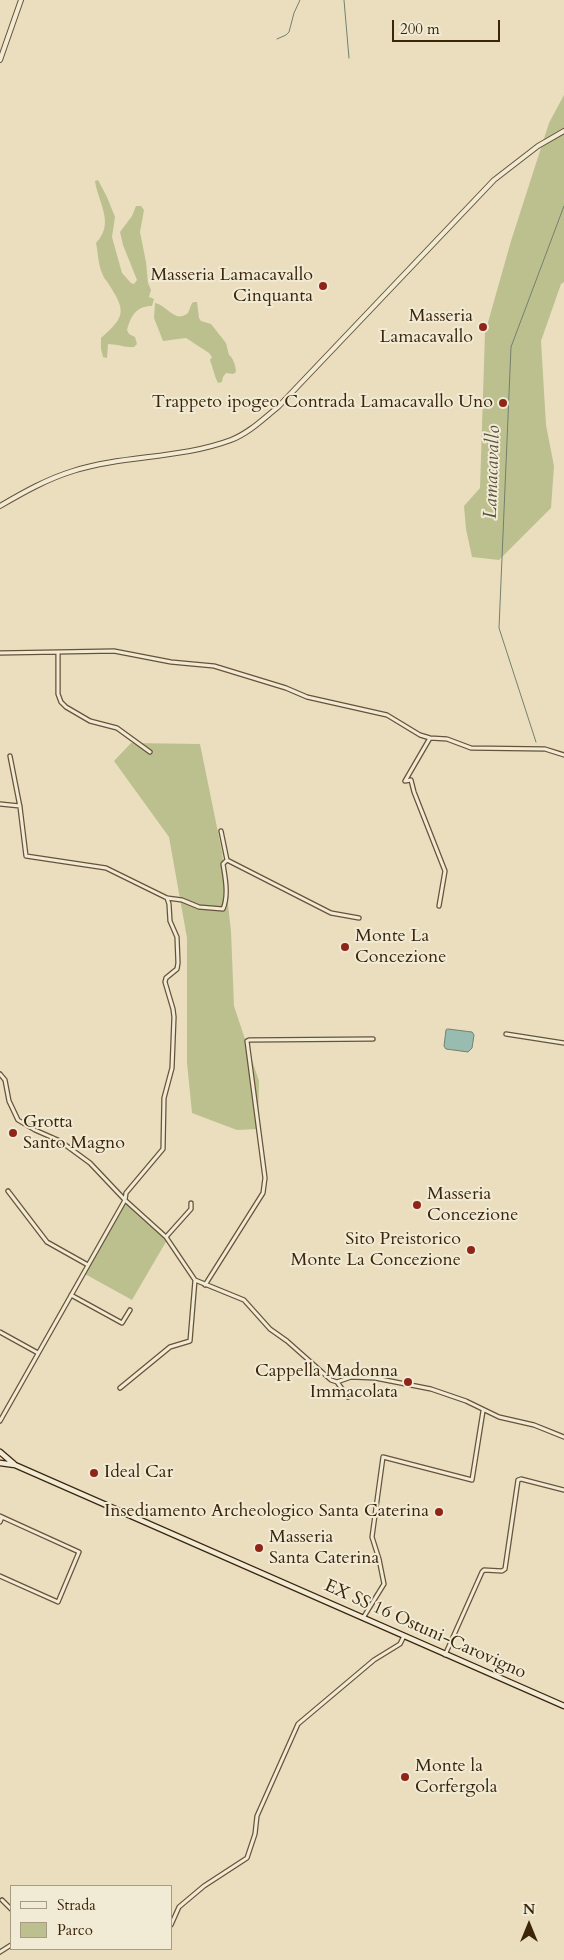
<!DOCTYPE html>
<html>
<head>
<meta charset="utf-8">
<style>
	body { margin:0 }
	#map { position:relative; width:564px; height:1960px; overflow:hidden; background:#eadebf; font-family:Cardo,serif }
	canvas { display:block }
	.legend { position:absolute; left:10px; top:1885px; width:162px; height:65px; box-sizing:border-box; background:#f1ead5; border:1px solid #a89b84; margin:0; padding:6px 9px; list-style:none; font-size:15px; color:#3b250b }
	.legend li { display:flex; align-items:center; gap:10px; height:25px }
	.legend b { width:25px; border:1px solid #a89b84 }
	.north { position:absolute; left:504px; top:1900px; width:50px; height:50px; -webkit-text-stroke:4px #f1ead5; paint-order:stroke; rotate:0deg; font-size:14px; font-weight:700; line-height:20px; text-align:center; color:#3b250b }
	.north::after { content:''; display:block; margin:auto; width:18px; height:22px; background:#3b250b; clip-path:polygon(50% 0,100% 100%,50% 72%,0 100%) }
	.scale { position:absolute; left:392px; top:20px; width:108px; height:22px; box-sizing:border-box; border:2px solid #3b250b; border-top:0; padding-left:6px; font-size:15px; line-height:18px; white-space:nowrap; color:#3b250b; -webkit-text-stroke:4px #f1ead5; paint-order:stroke }
</style>
</head>
<body>
<div id="map">
<canvas width="564" height="1960"></canvas>
<ul class="legend">
<li><b style="height:6px;background:#f1ead5"></b>Strada</li>
<li><b style="height:14px;background:#bcc08e"></b>Parco</li>
</ul>
<div class="north">N</div>
<div class="scale">200 m</div>
</div>
<script>
const ctx = document.querySelector('canvas').getContext('2d');
ctx.lineJoin = 'round';
function fillPath(path, color) {
  ctx.fillStyle = color;
  ctx.fill(path, 'evenodd');
}
function stroke(path, color, width, dash) {
  ctx.strokeStyle = color;
  ctx.lineWidth = width;
  ctx.lineCap = dash ? 'butt' : 'round';
  ctx.setLineDash(dash || []);
  ctx.stroke(path);
}
function write(font, color, halo, rows, align = 'center') {
  ctx.font = font + ' Cardo,serif';
  ctx.lineWidth = 4;
  ctx.setLineDash([]);
  ctx.textBaseline = 'middle';
  ctx.strokeStyle = halo;
  ctx.fillStyle = color;
  for (const [text, x, y, turn = 0] of rows) {
    ctx.save();
    ctx.translate(x, y);
    ctx.rotate((+turn || 0) * Math.PI / 180);
    ctx.textAlign = isNaN(turn) ? turn : align;
    if (halo) ctx.strokeText(text, 0, 0);
    ctx.fillText(text, 0, 0);
    ctx.restore();
  }
}
fillPath(new Path2D(`
	M564,95V282L561,284L541,341L546,425L554,466L551,508L499,560L472,557L466,529L464,506L480,488L485,333L511,241L549,123Z
	M98,180L107,197L115,217L112,237L122,273L131,283L134,284L137,280L123,245L120,232L132,216L136,206H141L144,210L140,232L146,262L148,283L151,290L149,297L154,299L152,306C136,306 131,316 127,330L129,334L135,337L137,344L134,347C128,348 116,344 108,344L107,358L103,357L101,349V338C126,316 126,311 108,283C106,280 103,277 102,273C98,264 98,252 96,243C98,240 100,239 101,236C112,220 97,198 95,181Z
	M194,302H197L199,318L201,321L211,324L226,343L229,355C233,357 236,367 236,372L233,374L226,373L223,377L222,382L218,383C214,375 213,368 210,360L212,357L209,353L186,338L163,341L154,318L155,303C167,305 175,324 188,313L192,303Z
	M131,743L200,744L222,852L231,931L234,1006L259,1081L258,1129L237,1130L192,1113L187,1063V938L169,837L114,761Z
	M125,1200L167,1240L132,1300L85,1274Z`), '#bcc08e');
const water = new Path2D(`
	M448,1029L472,1032L474,1035L472,1048L468,1052L446,1049L444,1046L446,1030Z`);
fillPath(water, '#98bcb0');
stroke(water, '#73806e', 1);
stroke(new Path2D(`
	M344,0L349,58
	M277,39L286,35L289,32L294,13L300,0
	M536,742L499,628L511,347L564,206`), '#73806e', 1);
const minor = new Path2D(`
	M0,653L114,651L171,662L214,666L286,688L307,697L387,715L420,735L430,738L447,739L471,748L545,749L564,755
	M58,653V694L61,702L66,707L90,721L117,728L150,752
	M430,738L405,781L411,780L414,792L445,871L439,906
	M10,756L20,807L26,856L106,868L167,898L182,900L199,907L223,909C229,895 225,877 223,864L227,860L331,913L359,918
	M0,804L20,806
	M221,831L227,860
	M506,1034L564,1043
	M0,1074L5,1080L9,1101L18,1120L35,1130L60,1141L90,1163L125,1200L166,1237L195,1280L244,1300L270,1329L287,1341L331,1380L337,1382L351,1377L375,1378L431,1389L466,1401L499,1417L534,1425L564,1437
	M8,1191L47,1242L88,1265
	M166,1237L191,1209V1203
	M205,1285L263,1193L265,1178L247,1041L249,1040L373,1039
	M71,1295L122,1323L130,1310
	M0,1332L38,1353
	M337,1382L348,1397
	M120,1388L170,1347L190,1341L195,1280
	M0,1421L125,1200L126,1193L163,1149L164,1098L172,1068L174,1017L173,1009L165,982L166,978L177,969L178,963L177,937L170,921L169,904L167,898
	M0,1516L79,1552L58,1602L0,1576
	M0,1522L2,1517
	M363,1618L384,1584L379,1559L372,1537L383,1457L472,1480L483,1411
	M445,1655L482,1572L484,1570L502,1571L505,1569L518,1480L521,1479L564,1490
	M2,1900L11,1909
	M171,1925L179,1907L204,1886L247,1858L255,1834L257,1816L298,1724L374,1660L400,1644L404,1636
	M0,1952L11,1945`);
const tertiary = new Path2D(`
	M0,60L21,0
	M0,506C24,492 47,479 73,471C124,455 180,459 231,440C249,433 263,419 278,407L494,180L538,146L564,131`);
const secondary = new Path2D(`
	M0,1452L14,1464
	M0,1463L15,1465L564,1706`);
stroke(minor, '#675338', 5.5);
stroke(tertiary, '#675338', 6);
stroke(secondary, '#3b250b', 7);
stroke(minor, '#f1ead5', 3);
stroke(tertiary, '#f1ead5', 4);
stroke(secondary, '#f1ead5', 4.5);
for (const [x, y, r, color] of [
	[323,286,5,"#8f2418"],
	[483,327,5,"#8f2418"],
	[503,403,5,"#8f2418"],
	[345,947,5,"#8f2418"],
	[13,1133,5,"#8f2418"],
	[417,1205,5,"#8f2418"],
	[471,1250,5,"#8f2418"],
	[408,1382,5,"#8f2418"],
	[94,1473,5,"#8f2418"],
	[439,1512,5,"#8f2418"],
	[259,1548,5,"#8f2418"],
	[405,1777,5,"#8f2418"]
]) {
  const dot = new Path2D();
  dot.arc(x, y, r, 0, 2 * Math.PI);
  ctx.fillStyle = color;
  ctx.fill(dot);
  stroke(dot, '#f1ead5', 2);
}
write('18px', '#3b250b', '#f1ead5', [
	["Masseria Lamacavallo",313,276],
	["Cinquanta",313,297],
	["Masseria",473,317],
	["Lamacavallo",473,338],
	["Trappeto ipogeo Contrada Lamacavallo Uno",493,403],
	["Monte La",355,937,"left"],
	["Concezione",355,958,"left"],
	["Grotta",23,1123,"left"],
	["Santo Magno",23,1144,"left"],
	["Masseria",427,1195,"left"],
	["Concezione",427,1216,"left"],
	["Sito Preistorico",461,1240],
	["Monte La Concezione",461,1261],
	["Cappella Madonna",398,1372],
	["Immacolata",398,1393],
	["Ideal Car",104,1473,"left"],
	["Insediamento Archeologico Santa Caterina",429,1512],
	["Masseria",269,1538,"left"],
	["Santa Caterina",269,1559,"left"],
	["Monte la",415,1767,"left"],
	["Corfergola",415,1788,"left"]
], 'right');
write('18px', '#3b250b', '#f1ead5', [
	["EX SS 16 Ostuni-Carovigno",425,1630,24]
]);
write('italic 19px', '#57523d', '#f1ead5', [
	["Lamacavallo",493,472,-88]
]);
</script>
</body>
</html>
